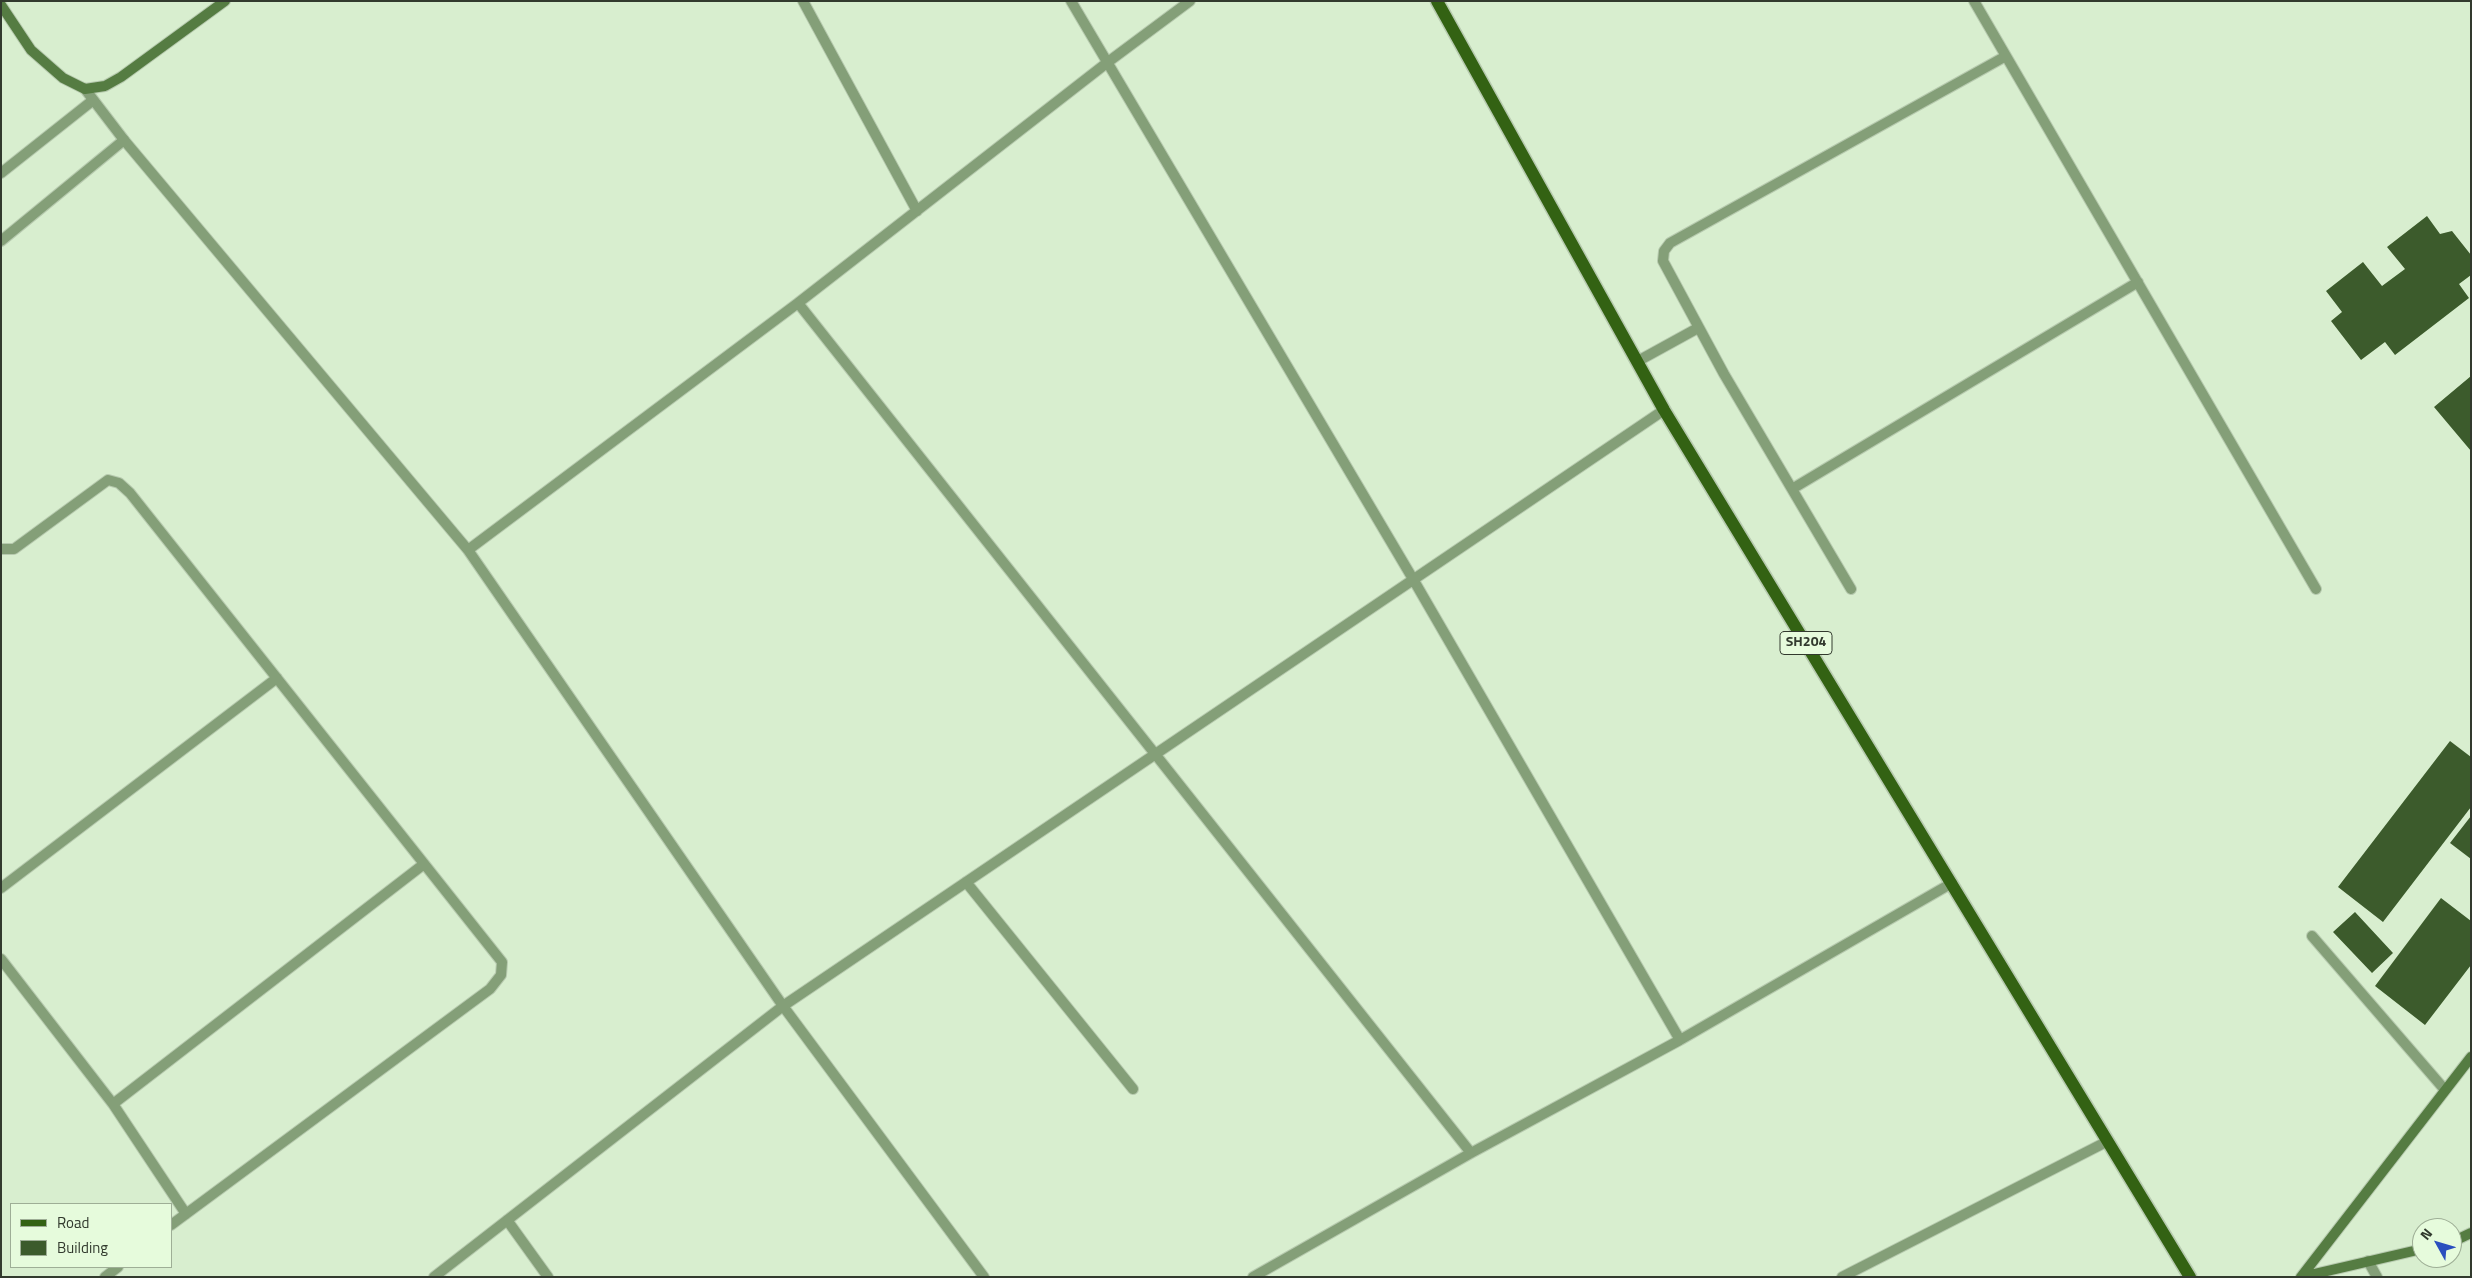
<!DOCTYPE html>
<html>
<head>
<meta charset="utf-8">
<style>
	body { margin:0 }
	#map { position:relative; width:2472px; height:1278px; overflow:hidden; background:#d8eecf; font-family:"Titillium Web",sans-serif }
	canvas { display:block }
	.frame { position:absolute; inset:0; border:2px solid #323a2e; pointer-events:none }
	.legend { position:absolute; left:10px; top:1203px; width:162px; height:65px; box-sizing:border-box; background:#e6fbdc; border:1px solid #9eae96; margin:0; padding:6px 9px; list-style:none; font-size:15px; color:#323a2e }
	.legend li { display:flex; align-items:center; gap:10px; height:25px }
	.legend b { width:25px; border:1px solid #9eae96 }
	.north { position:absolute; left:2412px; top:1218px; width:50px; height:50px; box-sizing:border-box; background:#e6fbdc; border:1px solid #9eae96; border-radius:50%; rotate:309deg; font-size:14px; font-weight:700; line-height:20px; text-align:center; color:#323a2e }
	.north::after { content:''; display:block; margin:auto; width:18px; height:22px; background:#2a4fbe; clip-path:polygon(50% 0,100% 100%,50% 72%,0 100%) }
</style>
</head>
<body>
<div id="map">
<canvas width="2472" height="1278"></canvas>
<div class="frame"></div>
<ul class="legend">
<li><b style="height:6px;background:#336213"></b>Road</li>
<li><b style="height:14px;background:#3c5b2c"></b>Building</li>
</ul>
<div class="north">N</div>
</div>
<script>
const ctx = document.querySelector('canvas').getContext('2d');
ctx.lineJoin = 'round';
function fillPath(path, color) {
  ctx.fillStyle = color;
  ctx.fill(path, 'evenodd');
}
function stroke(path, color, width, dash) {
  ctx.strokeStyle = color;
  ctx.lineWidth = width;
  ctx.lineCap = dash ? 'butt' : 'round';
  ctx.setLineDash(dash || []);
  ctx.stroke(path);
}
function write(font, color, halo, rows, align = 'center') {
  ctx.font = font + ' "Titillium Web",sans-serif';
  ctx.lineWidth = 5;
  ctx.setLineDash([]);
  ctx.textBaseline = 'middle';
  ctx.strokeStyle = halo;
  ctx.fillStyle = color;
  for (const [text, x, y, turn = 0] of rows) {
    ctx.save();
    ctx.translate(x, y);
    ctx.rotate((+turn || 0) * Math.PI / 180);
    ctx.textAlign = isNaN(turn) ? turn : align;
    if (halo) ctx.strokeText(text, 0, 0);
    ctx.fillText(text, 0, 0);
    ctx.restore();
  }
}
fillPath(new Path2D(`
	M2427,216L2440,234L2452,231L2471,255V275L2459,284L2469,298L2395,355L2385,342L2361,360L2331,321L2342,312L2326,291L2363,262L2382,286L2405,269L2387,247Z
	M2471,376V451L2434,407Z
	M2450,741L2471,757V807L2383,922L2338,887Z
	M2471,816V859L2450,843Z
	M2441,898L2471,921V965L2425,1025L2375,986Z
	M2355,912L2393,953L2372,973L2333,932Z`), '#3c5b2c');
const lane = new Path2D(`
	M1974,1L2316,589
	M1,173L92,101
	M1,241L124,140
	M1638,361L1698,328
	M1792,489L2138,282
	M1,549H14L108,480L119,483L130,493L502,962L501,975L490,989L171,1225
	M1851,589L1724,374L1663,261L1664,251L1670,243L2006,56
	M1,888L277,678
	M2312,936L2445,1090
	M1,959L113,1104L186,1214
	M113,1104L424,864
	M105,1277L118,1267`);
const street = new Path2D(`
	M803,1L917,211
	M1071,1L1413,579L1680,1040
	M85,89L124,140L468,550L783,1006L984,1277
	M798,303L1108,62L1190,1
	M468,550L798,303L1471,1153
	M966,882L1133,1089
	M507,1220L548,1277
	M2368,1261L2377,1277
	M434,1277L783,1006L1664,410
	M1253,1277L1471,1153L1680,1040L1952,883
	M1842,1277L2108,1141`);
const secondary = new Path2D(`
	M1,5L31,50L63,78L85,89L105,86L121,77L225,1
	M2452,1242L2471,1233
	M2301,1277L2471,1057
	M2301,1277L2422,1249`);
const primary = new Path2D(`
	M1437,1L1664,410L2190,1277`);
stroke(lane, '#b7caaf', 12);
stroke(street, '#b7caaf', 12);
stroke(secondary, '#b7caaf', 12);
stroke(primary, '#b7caaf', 15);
stroke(lane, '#849f78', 10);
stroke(street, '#849f78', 10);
stroke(secondary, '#557c42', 10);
stroke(primary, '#336213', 12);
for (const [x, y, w] of [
	[1806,643,52]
]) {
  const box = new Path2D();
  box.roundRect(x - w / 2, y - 11.5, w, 23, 4);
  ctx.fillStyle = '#e6fbdc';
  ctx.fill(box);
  stroke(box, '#323a2e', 1);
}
write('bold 14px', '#323a2e', null, [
	["SH204",1806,643]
]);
</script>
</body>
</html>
